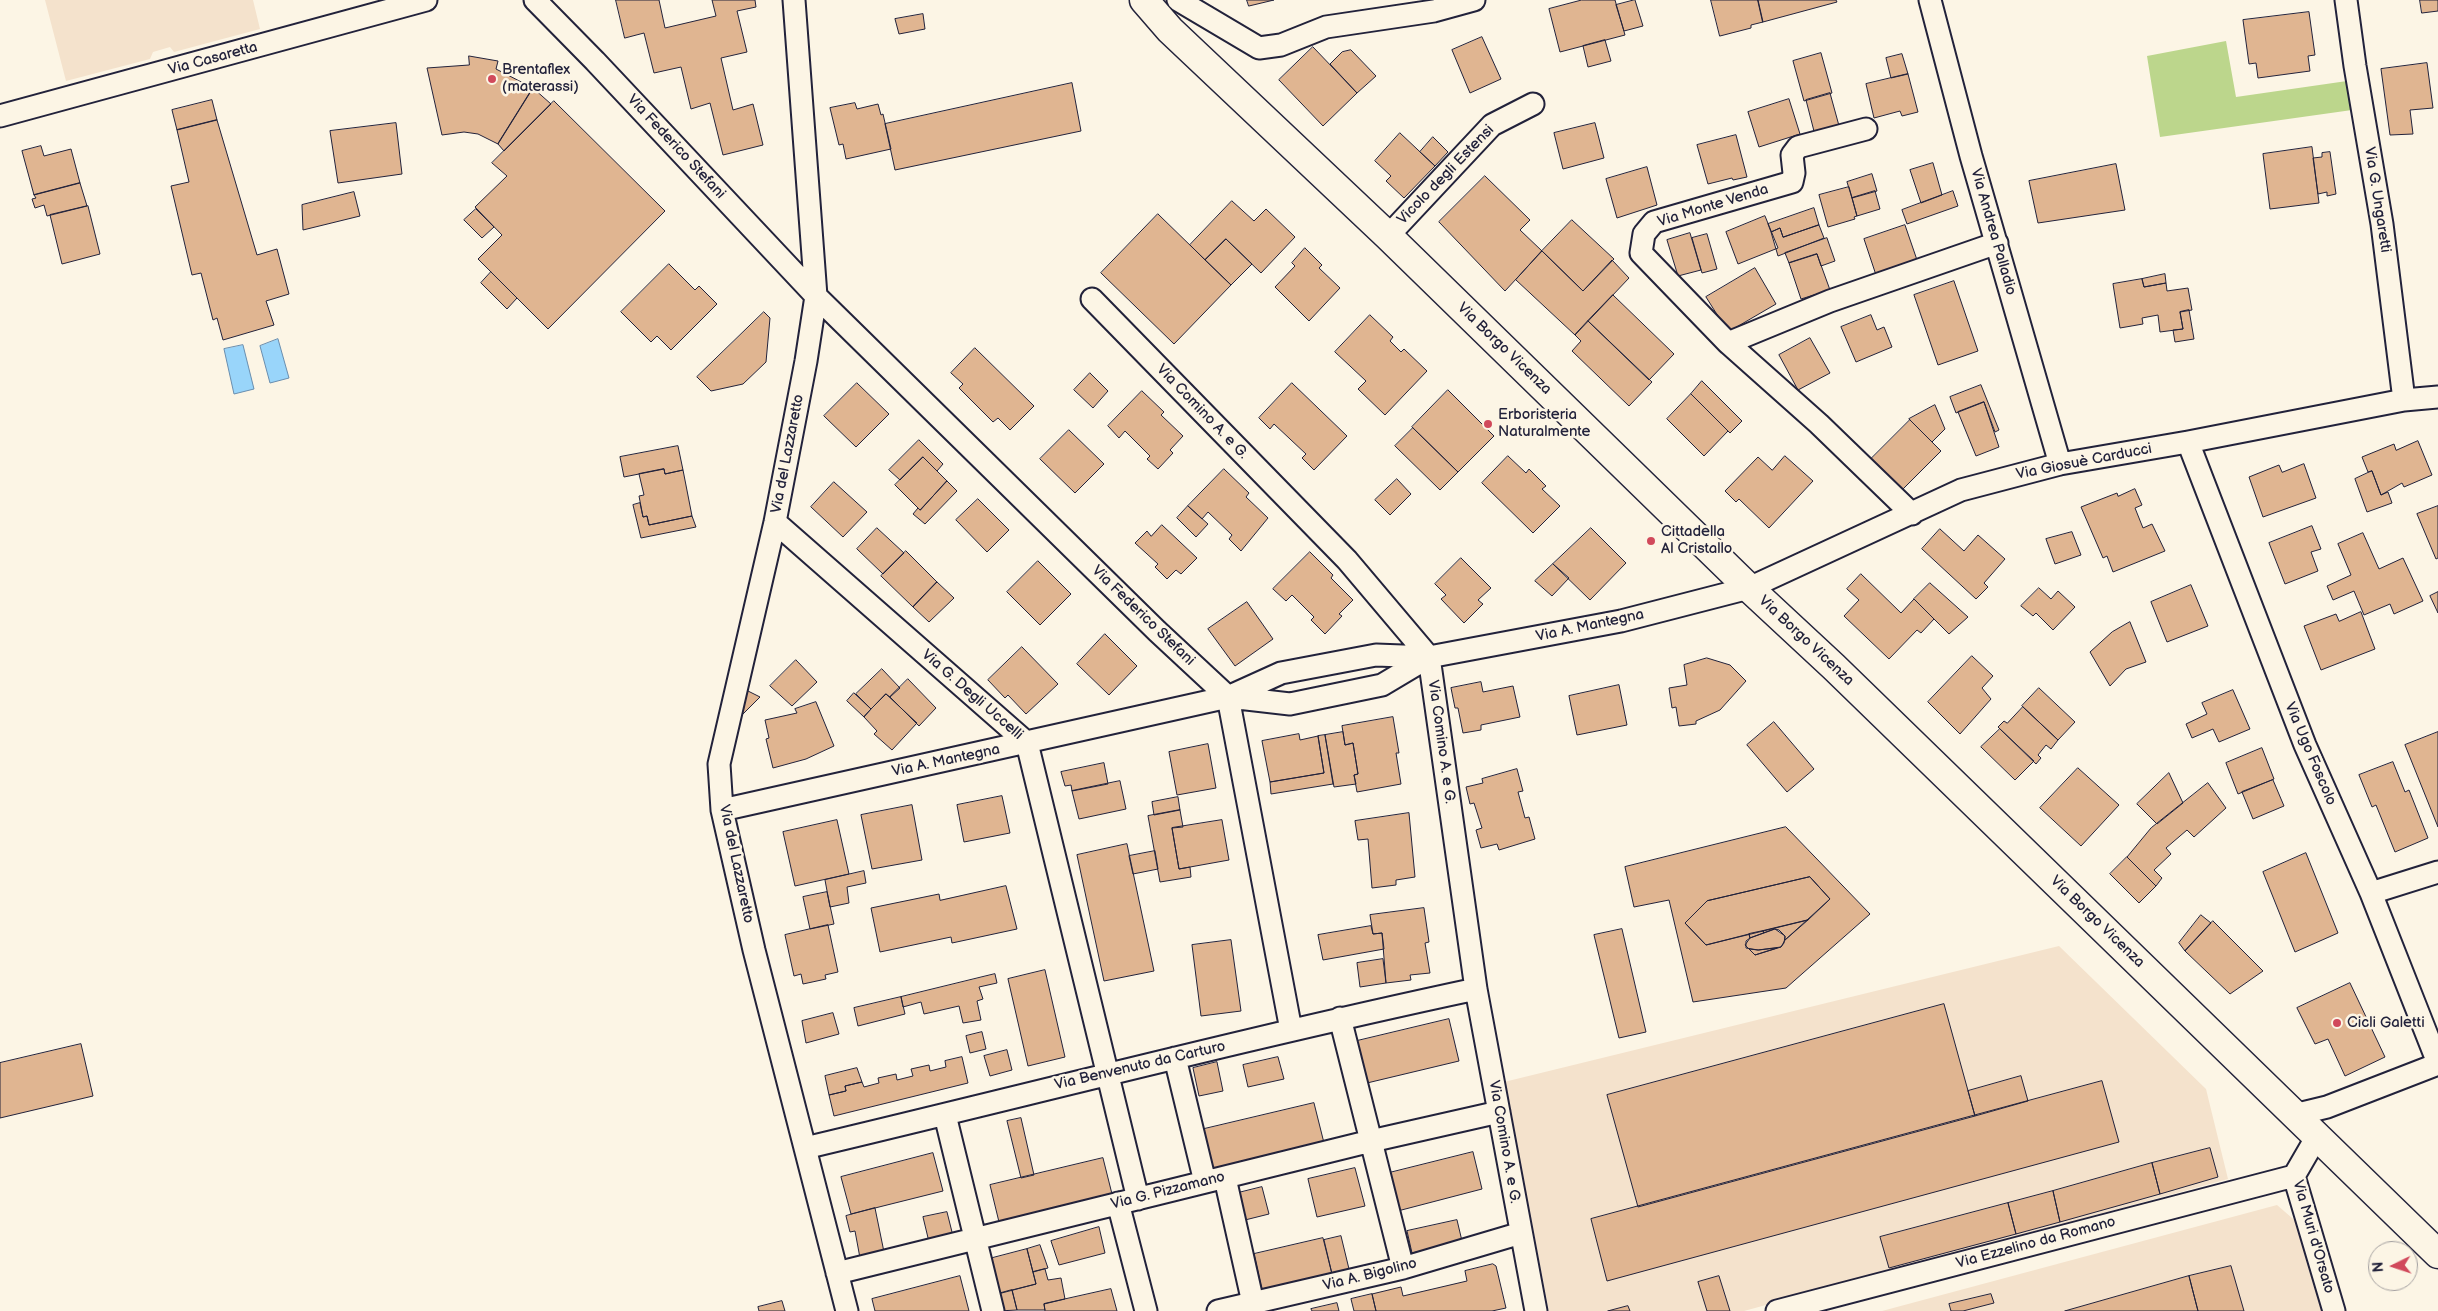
<!DOCTYPE html>
<html>
<head>
<meta charset="utf-8">
<style>
	body { margin:0 }
	#map { position:relative; width:2438px; height:1311px; overflow:hidden; background:#fcf5e5; font-family:"Balsamiq Sans",sans-serif }
	canvas { display:block }
	.north { position:absolute; left:2368px; top:1241px; width:50px; height:50px; box-sizing:border-box; background:#fcf5e5; border:1px solid #a5a1a1; border-radius:50%; rotate:266deg; font-size:14px; font-weight:700; line-height:20px; text-align:center; color:#22223b }
	.north::after { content:''; display:block; margin:auto; width:18px; height:22px; background:#d1495b; clip-path:polygon(50% 0,100% 100%,50% 72%,0 100%) }
</style>
</head>
<body>
<div id="map">
<canvas width="2438" height="1311"></canvas>
<div class="north">N</div>
</div>
<script>
const ctx = document.querySelector('canvas').getContext('2d');
ctx.lineJoin = 'round';
function fillPath(path, color) {
  ctx.fillStyle = color;
  ctx.fill(path, 'evenodd');
}
function stroke(path, color, width, dash) {
  ctx.strokeStyle = color;
  ctx.lineWidth = width;
  ctx.lineCap = dash ? 'butt' : 'round';
  ctx.setLineDash(dash || []);
  ctx.stroke(path);
}
function write(font, color, halo, rows, align = 'center') {
  ctx.font = font + ' "Balsamiq Sans",sans-serif';
  ctx.lineWidth = 5;
  ctx.setLineDash([]);
  ctx.textBaseline = 'middle';
  ctx.strokeStyle = halo;
  ctx.fillStyle = color;
  for (const [text, x, y, turn = 0] of rows) {
    ctx.save();
    ctx.translate(x, y);
    ctx.rotate((+turn || 0) * Math.PI / 180);
    ctx.textAlign = isNaN(turn) ? turn : align;
    if (halo) ctx.strokeText(text, 0, 0);
    ctx.fillText(text, 0, 0);
    ctx.restore();
  }
}
fillPath(new Path2D(`
	M45,0H253L260,29L174,52L170,47L153,52L150,59L66,81Z
	M2059,946L2206,1089L2228,1179L1744,1311H1549L1504,1082Z
	M2277,1205L2299,1224L2323,1311H1882Z`), '#f4e2cc');
fillPath(new Path2D(`
	M2226,41L2236,97L2347,81L2352,110L2160,137L2147,56Z`), '#bcd68c');
const water = new Path2D(`
	M278,339L289,378L270,383L260,346Z
	M243,345L254,389L234,394L224,349Z`);
fillPath(water, '#99d5fa');
stroke(water, '#698dae', 1);
const building = new Path2D(`
	M616,0H659L665,28L716,16L712,0H755L756,7L737,11L747,52L721,58L733,110L753,104L763,145L723,155L710,103L691,109L681,67L654,73L644,33L625,38Z
	M1247,0H1274L1249,6Z
	M1582,0H1615L1625,35L1560,52L1549,9Z
	M1635,0L1643,26L1624,31L1616,5Z
	M1711,0H1758L1763,22L1751,25V28L1720,36Z
	M1758,0H1836L1837,2L1763,22Z
	M2420,0H2438V11L2422,13Z
	M2309,12L2315,55L2308,56L2310,71L2258,78L2256,63L2249,64L2243,20Z
	M923,14L925,29L899,34L895,19Z
	M1482,37L1501,79L1470,93L1452,50Z
	M1605,40L1611,61L1588,67L1583,46Z
	M1313,47L1357,93L1323,126L1279,80Z
	M1351,50L1376,76L1357,93L1330,64L1342,52Z
	M1821,53L1832,93L1804,101L1793,61Z
	M1902,54L1908,74L1891,78L1886,58Z
	M469,56L498,61L496,69L533,88L498,144L478,134L464,132L442,135L427,68L469,65Z
	M2427,63L2433,108L2410,110L2413,134L2390,135L2381,69Z
	M1908,74L1918,112L1902,116L1900,111L1874,118L1866,84Z
	M1072,83L1081,131L895,170L885,124Z
	M533,88L551,104L504,151L498,144Z
	M1830,93L1841,133L1816,139L1806,100Z
	M1789,99L1800,134L1759,147L1748,112Z
	M212,100L217,120L177,130L172,110Z
	M554,101L665,211L548,329L478,259L502,235L475,207L507,176L492,163Z
	M855,103L857,109L878,104L881,115L883,114L891,149L846,159L843,144L839,145L830,108Z
	M217,120L257,255L277,249L289,294L266,301L274,325L223,340L217,318L213,320L201,273L192,275L171,186L189,182L177,130Z
	M396,123L402,174L338,183L330,131Z
	M1595,123L1604,158L1563,169L1554,133Z
	M1400,133L1435,166L1404,198L1386,181L1391,176L1375,161Z
	M1736,135L1747,177L1733,180L1732,178L1708,184L1697,145Z
	M1433,137L1448,152L1435,166L1420,152Z
	M41,146L44,156L71,149L80,183L34,195L22,151Z
	M2312,147L2319,203L2270,209L2263,154Z
	M2330,152L2336,194L2327,196V192L2318,194L2313,158L2322,157V153Z
	M1933,163L1942,195L1921,203L1910,170Z
	M2116,164L2125,210L2038,223L2029,181Z
	M1647,167L1657,205L1617,218L1606,179Z
	M1872,174L1877,191L1852,198L1847,182Z
	M1485,176L1530,220L1520,230L1542,251L1505,291L1439,222Z
	M80,183L87,206L47,216L44,205L35,208L32,199L36,198L34,195Z
	M1849,187L1857,216L1854,217L1855,219L1828,227L1819,195Z
	M1875,191L1880,209L1857,216L1852,198Z
	M1953,191L1958,206L1907,224L1902,210Z
	M354,192L360,216L303,230L302,205Z
	M1232,201L1254,221L1266,209L1295,237L1261,273L1226,239L1205,260L1190,245Z
	M88,206L100,254L62,264L50,215Z
	M1814,208L1819,225L1783,237L1780,228L1771,232L1768,224Z
	M476,209L494,227L482,238L464,220Z
	M1158,214L1231,285L1174,344L1101,273Z
	M1765,216L1778,248L1738,264L1726,232Z
	M1572,220L1614,259L1583,291L1542,251Z
	M1819,225L1824,238L1778,256L1771,232L1780,228L1783,237Z
	M1905,225L1917,260L1876,275L1864,239Z
	M1690,233L1701,270L1678,276L1667,240Z
	M1707,234L1717,269L1702,273L1692,238Z
	M1827,238L1835,261L1821,266L1817,254L1789,263L1785,253Z
	M1226,239L1252,264L1231,285L1205,260Z
	M1305,248L1322,265L1319,268L1340,288L1309,321L1275,287L1295,266L1292,263Z
	M1542,251L1583,291L1612,260L1629,278L1575,335L1516,280Z
	M1817,254L1830,290L1801,299L1789,263Z
	M669,264L695,290L699,286L717,304L671,350L657,336L651,342L621,312Z
	M1755,268L1776,304L1728,332L1706,297Z
	M491,272L517,298L507,309L481,283Z
	M2165,274L2166,283L2144,287L2142,279Z
	M2142,279L2144,287L2166,283L2167,291L2188,288L2192,310L2180,312L2183,329L2160,332L2158,315L2142,318L2143,324L2120,328L2113,284Z
	M1954,281L1978,351L1938,365L1914,295Z
	M1613,295L1674,354L1649,380L1588,321Z
	M2189,310L2194,339L2175,342L2173,330L2183,329L2180,312Z
	M764,312L770,318L766,362L743,384L711,391L697,377Z
	M1370,315L1393,337L1390,341L1401,352L1404,349L1427,371L1385,415L1358,389L1366,381L1335,352Z
	M1871,315L1877,330L1884,327L1892,347L1856,362L1841,327Z
	M1588,321L1652,382L1629,406L1572,351L1581,341L1575,335Z
	M1810,338L1830,373L1798,390L1779,355Z
	M975,348L1034,406L1010,430L998,418L993,422L959,388L963,384L951,373Z
	M1090,373L1108,391L1093,408L1074,390Z
	M1702,381L1742,421L1730,433L1691,394Z
	M857,383L889,414L856,447L824,416Z
	M1292,383L1347,436L1314,470L1302,458L1306,454L1274,424L1270,429L1259,418Z
	M1981,385L1999,430L1995,432L1984,402L1956,413L1950,397Z
	M1448,390L1494,436L1458,472L1412,427Z
	M1142,391L1164,412L1161,415L1183,436L1170,450L1173,453L1158,469L1147,459L1150,456L1125,431L1119,438L1108,426Z
	M1691,394L1728,431L1704,456L1667,419Z
	M1984,402L1999,447L1976,456L1958,412Z
	M1935,405L1945,429L1932,442L1909,419Z
	M1910,420L1941,451L1900,492L1869,461Z
	M1413,428L1458,472L1440,490L1395,446Z
	M1069,430L1104,464L1075,493L1040,459Z
	M919,440L943,464L937,471L923,457L900,480L889,470Z
	M2418,441L2432,475L2404,487L2402,483L2381,495L2372,471L2368,472L2362,457L2394,444L2396,450Z
	M678,446L683,470L665,474L664,469L624,477L620,457Z
	M1508,456L1526,473L1529,469L1546,486L1542,489L1560,506L1533,533L1482,483Z
	M1785,456L1813,481L1769,528L1739,499L1736,502L1725,491L1758,457L1772,470Z
	M923,457L947,481L920,510L895,485Z
	M2304,464L2316,498L2263,517L2249,477L2279,465L2282,472Z
	M664,469L665,474L683,470L692,516L649,525L647,516L643,517L639,496L644,495L639,474Z
	M1224,469L1249,493L1246,497L1268,518L1241,551L1229,539L1232,535L1208,512L1202,519L1188,506Z
	M2372,471L2381,495L2388,492L2392,503L2367,512L2355,479Z
	M1397,479L1411,494L1390,515L1375,500Z
	M947,481L957,491L925,524L913,514L918,508L920,510Z
	M834,482L867,512L843,537L811,507Z
	M2135,489L2142,505L2135,508L2143,528L2152,524L2165,551L2113,572L2107,556L2103,558L2081,507L2117,493L2118,496Z
	M978,499L1009,530L987,552L956,520Z
	M640,503L643,517L647,516L649,525L692,516L696,527L641,538L633,505Z
	M1188,506L1208,524L1196,537L1177,518Z
	M2438,506V558L2436,559L2417,514Z
	M1162,525L1197,558L1181,574L1176,570L1167,579L1155,567L1158,564L1135,543L1147,531L1151,536Z
	M2312,526L2321,549L2311,552L2318,571L2285,584L2269,543Z
	M877,528L904,553L883,574L857,549Z
	M1591,528L1626,563L1590,600L1553,564Z
	M1940,529L1964,551L1978,535L2005,559L1984,583L1988,587L1976,599L1922,549Z
	M2072,532L2081,555L2055,564L2046,539Z
	M2363,533L2379,569L2403,558L2423,601L2394,614L2390,604L2364,615L2354,591L2333,600L2327,586L2351,575L2338,544Z
	M906,551L937,582L913,607L881,576Z
	M1310,552L1333,575L1331,578L1353,600L1339,614L1342,616L1325,634L1311,620L1314,617L1292,595L1286,601L1273,589Z
	M1461,558L1491,588L1478,600L1483,604L1464,623L1441,599L1446,595L1435,584Z
	M1038,561L1071,594L1040,625L1007,592Z
	M1553,564L1569,578L1552,596L1535,581Z
	M1861,574L1901,613L1914,599L1934,619L1921,633L1917,630L1889,659L1844,616L1859,600L1847,589Z
	M937,582L954,598L929,622L913,607Z
	M1930,583L1968,617L1949,634L1914,599Z
	M2191,585L2208,626L2167,642L2151,602Z
	M2039,588L2051,599L2058,591L2075,607L2053,630L2036,613L2033,616L2021,606Z
	M2438,592V613L2430,596Z
	M1247,602L1273,639L1235,666L1208,629Z
	M2361,612L2375,649L2321,670L2304,626L2336,614L2339,621Z
	M2130,622L2146,662L2126,669L2110,686L2090,652L2112,632Z
	M1105,634L1137,666L1109,695L1077,664Z
	M1022,647L1058,684L1026,714L1008,695L1005,698L988,680Z
	M1972,656L1993,676L1982,688L1991,699L1960,734L1928,702Z
	M1707,658L1730,665L1746,681L1720,710L1696,721V724L1679,726L1676,707L1672,708L1669,688L1687,685L1684,665Z
	M796,660L817,682L792,706L770,686Z
	M882,669L900,688L890,697L886,694L871,709L856,694Z
	M908,679L936,708L919,726L890,697Z
	M1481,682L1483,692L1513,686L1520,717L1481,725V730L1463,733L1458,708H1455L1451,688Z
	M1619,685L1627,725L1577,735L1569,696Z
	M740,687L760,697L733,724Z
	M2039,688L2075,722L2058,740L2022,706Z
	M2233,690L2250,729L2219,742L2213,729L2192,738L2186,724L2207,714L2202,703Z
	M854,693L871,709L864,717L847,701Z
	M886,694L917,723L892,750L874,734L877,731L864,717Z
	M816,702L834,746L806,759L773,768L766,739L769,738L765,720L797,713L795,709Z
	M2023,707L2058,740L2051,749L2046,745L2038,755L2041,758L2036,764L1998,727L2004,721L2007,723Z
	M1393,717L1399,753H1396L1401,784L1357,792L1354,775L1358,774L1353,743L1345,745L1342,726Z
	M1774,722L1814,769L1787,792L1747,745Z
	M2000,729L2034,761L2015,780L1981,747Z
	M1343,732L1345,745L1353,743L1358,774L1354,775L1356,784L1334,787L1325,735Z
	M2438,732V827L2405,745Z
	M1299,734L1300,740L1318,736L1324,773L1270,782L1262,741Z
	M1325,735L1333,784L1271,794L1270,782L1324,773L1318,736Z
	M1208,744L1216,788L1177,795L1169,752Z
	M2262,748L2274,779L2238,794L2226,763Z
	M2393,762L2405,792L2409,790L2428,838L2395,852L2376,805L2372,807L2359,775Z
	M1104,763L1108,784L1072,791L1071,785L1065,786L1061,772Z
	M2078,768L2119,805L2081,846L2040,808Z
	M1517,769L1523,791L1518,792L1525,818L1529,817L1535,839L1499,850L1497,844L1481,848L1476,830L1482,828L1474,803L1470,804L1466,787L1483,783L1482,779Z
	M2169,773L2183,803L2157,824L2137,804Z
	M2273,780L2284,806L2253,819L2242,792Z
	M1120,781L1126,809L1079,819L1072,791Z
	M2208,783L2226,808L2194,837L2187,830L2166,848L2171,854L2154,870L2162,878L2156,886L2127,857L2151,828Z
	M1002,796L1010,833L964,842L957,805Z
	M1178,797L1180,810L1154,815L1152,802Z
	M912,805L922,860L872,869L861,815Z
	M1180,810L1183,827L1172,828L1179,869L1190,867L1191,877L1160,882L1148,816Z
	M1409,813L1415,877L1396,880V885L1372,888L1368,839L1358,840L1355,821Z
	M837,820L849,874L795,886L783,832Z
	M1222,820L1229,860L1179,869L1172,828Z
	M1786,827L1870,914L1786,988L1693,1002L1669,900L1634,907L1625,867ZM1810,877L1830,899L1785,940L1781,947L1755,955L1745,945L1750,938L1749,934L1706,945L1685,923L1707,901Z
	M1127,844L1154,971L1104,981L1077,855Z
	M1155,851L1158,869L1133,874L1129,856Z
	M2306,853L2338,933L2295,952L2263,872Z
	M2127,857L2156,886L2139,903L2110,874Z
	M864,871L866,883L847,887L849,903L830,907L825,880Z
	M1810,877L1830,899L1808,920L1706,945L1685,923L1707,901Z
	M1006,886L1017,929L952,943L951,937L880,952L871,908L939,894L940,900Z
	M827,892L834,924L810,929L803,897Z
	M1424,908L1429,942L1425,943L1430,973L1410,975L1411,980L1386,983L1382,933L1373,934L1370,915Z
	M2201,915L2211,923L2185,951L2179,943Z
	M1808,920L1785,940V936L1779,930L1775,929L1764,933L1763,931Z
	M2213,921L2263,971L2230,994L2185,951Z
	M828,925L838,972L825,975L826,979L803,984L801,974L794,976L785,935Z
	M1371,926L1373,934L1382,933L1384,949L1323,960L1318,935Z
	M1622,929L1646,1032L1619,1038L1594,935Z
	M1775,929L1785,936L1784,943L1781,947L1758,950L1746,948V941L1750,938Z
	M1763,931L1764,933L1750,938L1749,934Z
	M1231,940L1241,1011L1201,1016L1192,945Z
	M1777,948L1755,955L1749,949L1758,950Z
	M1383,959L1386,983L1360,987L1357,963Z
	M1045,970L1065,1057L1028,1066L1008,979Z
	M995,974L997,983L979,987L983,999L977,1001L981,1020L963,1023L959,1006L924,1014L921,1002L903,1007L901,997Z
	M2350,983L2385,1057L2345,1076L2328,1039L2315,1044L2297,1008Z
	M901,997L905,1014L858,1026L854,1008Z
	M1944,1004L1975,1116L1638,1207L1607,1095Z
	M833,1013L839,1034L806,1043L802,1021Z
	M1449,1019L1459,1061L1367,1083L1357,1041Z
	M982,1032L986,1049L970,1053L966,1036Z
	M81,1044L93,1096L0,1118V1063Z
	M1007,1050L1012,1070L990,1076L984,1056Z
	M962,1057L968,1083L834,1116L829,1095L846,1091L845,1086L862,1082L864,1087L879,1083L878,1078L896,1074L897,1080L913,1076L911,1069L929,1065L930,1071L946,1067L945,1061Z
	M1278,1057L1284,1079L1248,1087L1243,1065Z
	M1217,1062L1223,1091L1199,1096L1193,1068Z
	M857,1068L862,1082L845,1086L846,1091L829,1095L825,1076Z
	M2021,1076L2028,1101L1975,1116L1968,1091Z
	M2102,1081L2119,1142L1607,1281L1591,1219Z
	M1314,1103L1324,1143L1210,1170L1200,1130Z
	M1021,1118L1034,1175L1021,1178L1007,1121Z
	M2210,1148L2218,1177L2160,1194L2152,1163Z
	M1473,1152L1482,1189L1390,1213L1381,1175Z
	M933,1153L943,1191L851,1214L841,1177Z
	M1103,1158L1112,1194L999,1222L990,1185Z
	M2152,1163L2160,1194L2060,1222L2053,1191Z
	M1355,1168L1365,1206L1317,1217L1308,1179Z
	M1262,1187L1269,1214L1245,1220L1238,1193Z
	M2053,1191L2060,1222L2016,1234L2008,1203Z
	M2008,1203L2016,1234L1889,1268L1880,1237Z
	M875,1208L884,1252L860,1258L855,1231L850,1232L846,1216Z
	M947,1212L953,1236L929,1242L923,1217Z
	M1457,1220L1462,1241L1412,1253L1407,1231Z
	M1099,1227L1105,1253L1059,1265L1051,1241Z
	M1341,1236L1349,1269L1332,1274L1324,1240Z
	M1323,1238L1332,1274L1262,1290L1254,1254Z
	M1040,1245L1048,1268L1033,1272L1027,1249Z
	M1027,1249L1036,1284L994,1295L985,1260Z
	M1493,1264L1496,1266L1506,1308L1492,1311H1376L1372,1294L1401,1287L1403,1296L1467,1281L1465,1271Z
	M2231,1266L2244,1311H2198L2189,1276Z
	M1045,1269L1048,1280L1061,1278L1065,1299L1044,1304L1045,1310H1017L1012,1290L1036,1284L1033,1272Z
	M960,1276L969,1311H875L872,1299Z
	M1719,1276L1730,1311H1707L1698,1282Z
	M2189,1276L2198,1311H2065Z
	M1111,1289L1117,1311H1045L1044,1304Z
	M1012,1290L1017,1310L998,1311L994,1295Z
	M1372,1294L1376,1311H1354L1351,1299Z
	M1991,1294L1994,1303L1963,1311H1951L1949,1304Z
	M782,1301L785,1311H759L758,1307Z
	M1337,1303L1339,1311H1312L1311,1309Z
	M1628,1306L1630,1311H1608Z`);
fillPath(building, '#e0b591');
stroke(building, '#22223b', 1);
const street = new Path2D(`
	M535,0L595,61L816,296L1157,631L1228,697L1291,1030
	M794,0L816,296L806,361L775,522L719,764L722,810L754,950L847,1311
	M1178,0L1259,48L1281,45L1326,27L1434,11L1474,0
	M1930,0L1971,156L2060,464
	M2346,0L2355,66L2382,224L2404,400
	M0,116L426,0
	M1388,236L1492,125L1533,104
	M1092,299L1347,560L1429,657L1476,989L1536,1311
	M1728,343L1641,253L1644,234L1654,222L1792,182L1794,173L1792,155L1798,147L1866,129
	M2188,442L2305,745L2371,893L2438,1063
	M1912,514L1819,424L1728,343L1830,301L1997,243
	M775,522L1027,743L1138,1199
	M1229,697L1290,704L1382,685L1429,657
	M722,810L1228,697L1281,673L1376,655L1429,657L1621,621L1749,588L1961,490L2060,464L2188,442L2404,400L2438,397
	M2371,893L2438,872
	M1340,1018L1403,1268
	M1175,1058L1205,1182
	M945,1115L993,1311
	M2294,1115L2327,1107L2438,1064
	M2316,1138L2294,1176L2334,1311
	M805,1148C1028,1095 1251,1037 1476,989
	M1225,1178L1253,1303
	M1118,1203L1146,1311
	M837,1273L1371,1141L1499,1112
	M1218,1311L1403,1268L1521,1233
	M1777,1311L2294,1176`);
const secondary = new Path2D(`
	M1144,0L1170,30L1388,236L1749,588L1834,667L2438,1254`);
stroke(street, '#22223b', 25);
stroke(secondary, '#22223b', 31);
stroke(street, '#fcf5e5', 21);
stroke(secondary, '#fcf5e5', 28);
for (const [x, y, r, color] of [
	[492,79,5,"#d1495b"],
	[1488,424,5,"#d1495b"],
	[1651,541,5,"#d1495b"],
	[2337,1023,5,"#d1495b"]
]) {
  const dot = new Path2D();
  dot.arc(x, y, r, 0, 2 * Math.PI);
  ctx.fillStyle = color;
  ctx.fill(dot);
  stroke(dot, '#fcf5e5', 2);
}
write('15px', '#22223b', '#fcf5e5', [
	["Via Casaretta",213,59,-15],
	["Via Federico Stefani",676,147,47],
	["Vicolo degli Estensi",1446,175,-46],
	["Via G. Ungaretti",2377,200,81],
	["Via Monte Venda",1713,206,-17],
	["Via Andrea Palladio",1993,232,74],
	["Via Borgo Vicenza",1504,349,44],
	["Via Comino A. e G.",1202,412,46],
	["Via del Lazzaretto",788,454,-79],
	["Via Giosuè Carducci",2084,462,-11],
	["Via Federico Stefani",1143,616,44],
	["Via A. Mantegna",1590,626,-12],
	["Via Borgo Vicenza",1806,641,43],
	["Via G. Degli Uccelli",972,695,41],
	["Via Comino A. e G.",1441,742,82],
	["Via Ugo Foscolo",2310,754,67],
	["Via A. Mantegna",946,761,-12],
	["Via del Lazzaretto",736,864,78],
	["Via Borgo Vicenza",2097,922,44],
	["Via Benvenuto da Carturo",1140,1066,-13],
	["Via Comino A. e G.",1504,1142,80],
	["Via G. Pizzamano",1168,1191,-14],
	["Via Muri d'Orsato",2313,1237,74],
	["Via Ezzelino da Romano",2036,1243,-15],
	["Via A. Bigolino",1370,1275,-14]
]);
write('15px', '#22223b', '#fcf5e5', [
	["Brentaflex",502,70],
	["(materassi)",502,87],
	["Erboristeria",1498,415],
	["Naturalmente",1498,432],
	["Cittadella",1661,532],
	["Al Cristallo",1661,549],
	["Cicli Galetti",2347,1023]
], 'left');
</script>
</body>
</html>
